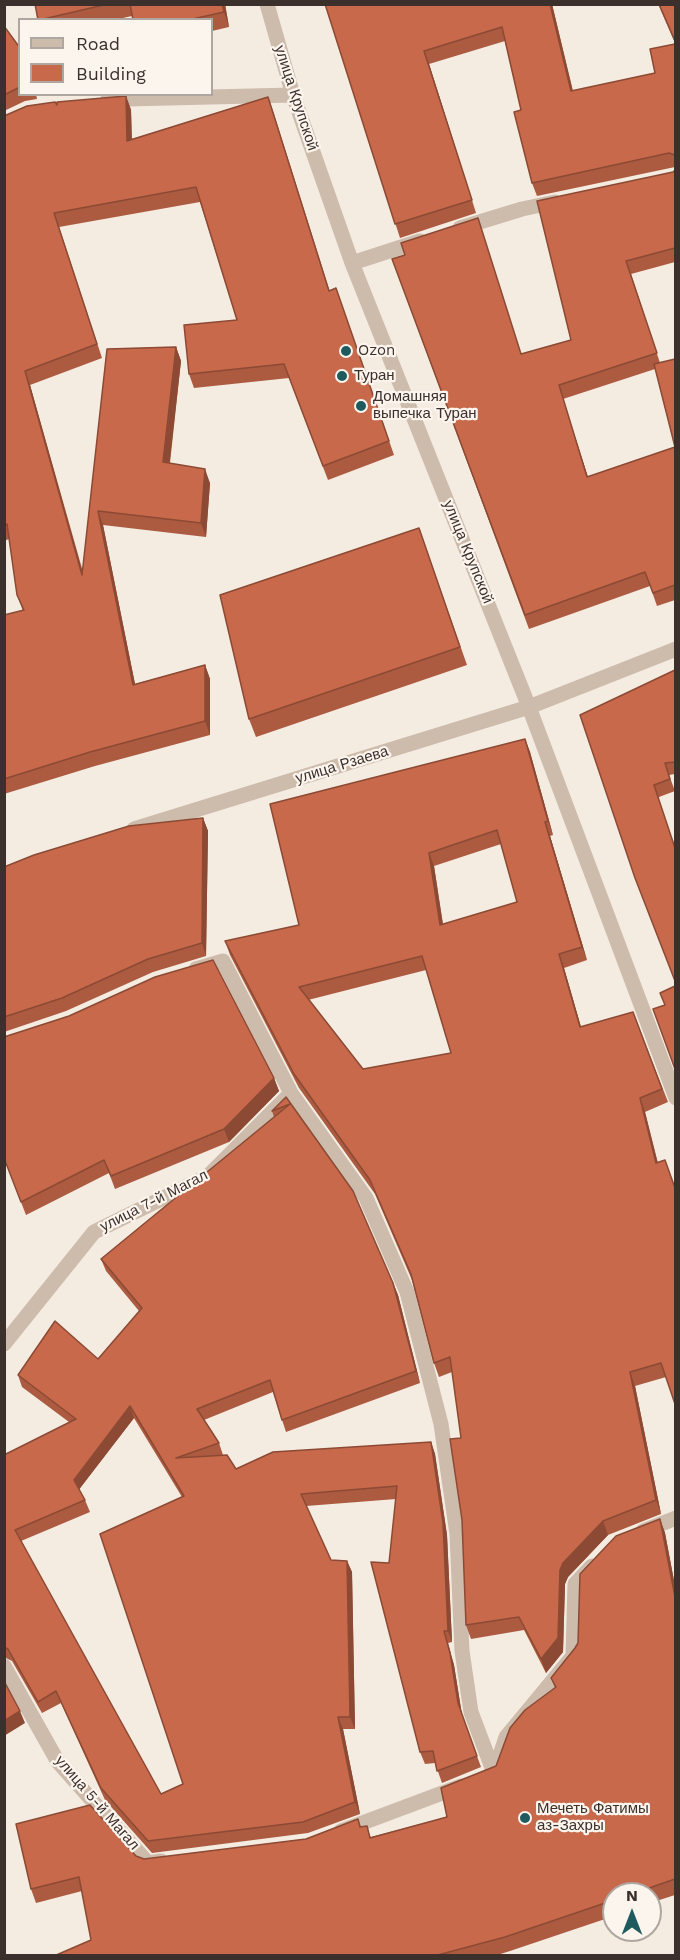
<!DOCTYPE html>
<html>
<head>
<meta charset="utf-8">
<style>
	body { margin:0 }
	#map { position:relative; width:680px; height:1960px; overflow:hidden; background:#f4ebe1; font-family:"Work Sans",sans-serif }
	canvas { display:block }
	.frame { position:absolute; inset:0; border:6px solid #3b302b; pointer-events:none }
	.legend { position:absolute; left:18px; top:18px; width:195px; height:78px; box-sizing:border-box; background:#fbf5ee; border:2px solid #aea6a0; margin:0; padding:8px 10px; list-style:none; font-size:18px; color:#3b302b }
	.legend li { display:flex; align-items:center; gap:12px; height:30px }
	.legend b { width:30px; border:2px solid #aea6a0 }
	.north { position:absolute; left:602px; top:1882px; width:60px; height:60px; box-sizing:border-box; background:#fbf5ee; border:2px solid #aea6a0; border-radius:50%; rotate:0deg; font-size:16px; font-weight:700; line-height:24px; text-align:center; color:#3b302b }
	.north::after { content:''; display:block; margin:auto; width:21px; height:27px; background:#1f5a5e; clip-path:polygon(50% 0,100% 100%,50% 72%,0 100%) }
</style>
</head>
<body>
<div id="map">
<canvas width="680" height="1960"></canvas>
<div class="frame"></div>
<ul class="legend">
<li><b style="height:8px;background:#cdbbac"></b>Road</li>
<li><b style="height:16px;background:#c8694b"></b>Building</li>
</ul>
<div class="north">N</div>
</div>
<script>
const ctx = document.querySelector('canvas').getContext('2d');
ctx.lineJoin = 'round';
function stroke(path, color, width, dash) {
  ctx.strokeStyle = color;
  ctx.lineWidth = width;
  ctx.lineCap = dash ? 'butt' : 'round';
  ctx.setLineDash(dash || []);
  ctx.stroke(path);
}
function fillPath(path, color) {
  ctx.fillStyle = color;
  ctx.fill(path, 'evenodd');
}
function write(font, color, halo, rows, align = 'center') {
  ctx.font = font + ' "Work Sans",sans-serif';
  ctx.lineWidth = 4.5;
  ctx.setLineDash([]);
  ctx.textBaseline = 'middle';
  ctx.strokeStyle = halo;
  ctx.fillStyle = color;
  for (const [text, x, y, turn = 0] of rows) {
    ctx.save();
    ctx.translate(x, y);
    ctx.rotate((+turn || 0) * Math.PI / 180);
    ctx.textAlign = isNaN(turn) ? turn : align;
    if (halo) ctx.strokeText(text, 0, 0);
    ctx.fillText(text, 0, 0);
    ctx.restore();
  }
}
stroke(new Path2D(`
	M267,4L293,95L352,263L529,707L676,1098
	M107,101L127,99L293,95
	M460,228L522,209L555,202
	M352,263L420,241
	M134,829L529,707L676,649
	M196,969L223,961L291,1093L366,1198L407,1292L441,1424L457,1534L462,1651L471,1712L494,1773
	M4,1344L94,1232L208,1176L286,1098
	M643,1531L676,1518
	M4,1666L58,1762L148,1863L161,1861
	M497,1764L506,1737L573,1656L575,1584L592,1566
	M341,1831L461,1786`), '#cdbbac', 15);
fillPath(new Path2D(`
	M35,4H225L229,27L212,31V20H133L132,16L114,20H38Z
	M325,4H552L573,91L655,73L675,44V167L537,196L532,183L521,110L505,41L429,64L476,213L400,238Z
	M658,4H675V43Z
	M4,26L20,48V94H36L37,99L25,101L4,111Z
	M126,96L131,110L132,139L268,97L329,291L336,288L394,455L328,480L289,378L194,388L189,374L237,320L200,202L59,227L102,358L30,385L83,572L107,349L176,347L181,361L170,463L210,483L206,537L103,525L135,684L205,665L210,679V735L95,766L4,794V615L23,611L17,595L9,539L4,541V116L57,105Z
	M675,170V262L631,274L660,363L675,359V600L657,606L650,586L529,629L392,259L405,255L478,218L521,354L571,340L673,172ZM655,369L675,447L588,477L563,399Z
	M419,528L467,665L256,737L249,719Z
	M675,670V774L669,775L675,791L659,797L635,878Z
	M525,739L530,752L553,835L550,836L587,960L564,968L581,1027L633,1012L668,1102L645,1112L658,1163L666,1377L635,1386L661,1514L608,1535L568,1577L565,1584L563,1652L546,1673L524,1630L471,1639L466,1625L461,1438L452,1372L439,1377L434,1363L412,1280L375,1194L299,1088L230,955L225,941L299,925ZM501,844L517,902L443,924L434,866ZM426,970L451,1053L363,1069L308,1000Z
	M203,818L208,831L206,956L153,972L66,1011L4,1032V867Z
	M274,1078L279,1091L229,1142L115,1189L109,1173L26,1215L4,1158Z
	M286,1097L393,1283L398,1295L420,1383L286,1432L273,1392L204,1420L219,1443L223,1455H221L236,1469L431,1442L435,1454L447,1535L452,1642L448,1643L454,1665L462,1715L481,1767L442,1783L435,1763L425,1764L420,1752L389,1563L396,1499L306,1506L331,1560L347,1561L352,1572L355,1729H343L360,1814L308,1833L152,1853L105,1800L61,1703L42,1713L12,1661L4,1657V1455L69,1422L22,1387L18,1375L98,1359L139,1311L106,1271L101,1259L274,1117L272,1111ZM134,1418L182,1497L183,1784L161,1794L21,1541L90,1512L85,1500L79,1489Z
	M660,1519L665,1533L675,1586V1895L650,1903V1894H614V1916L510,1951L494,1956H54L91,1940L82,1891L36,1903L31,1889L136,1856L144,1859L306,1839L358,1819L361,1827L371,1837L447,1817L496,1766L555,1688L551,1678L575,1648Z`), '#ac5a40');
fillPath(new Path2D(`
	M222,4H225L229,27L224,12Z
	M550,4H552L576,105L571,91Z
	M424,51L429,64L476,213L472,200Z
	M126,96L131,110L132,155L127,141Z
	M268,97L273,111L334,305L329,291Z
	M176,347L181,361L168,476L163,462Z
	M25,371L30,385L87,589L82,575Z
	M559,385L563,399L592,490L587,477Z
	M205,469L210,483L206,537L201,523Z
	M98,511L103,525L138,699L133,685Z
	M205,665L210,679V735L205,721Z
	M525,739L530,752L553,835L548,821Z
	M203,818L208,831L206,956L202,943Z
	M545,822L550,836L587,960L582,947Z
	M429,853L434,866L445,939L440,925Z
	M559,954L564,968L585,1041L580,1027Z
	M274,1078L279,1091L229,1142L224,1129Z
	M640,1098L645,1112L661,1177L656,1163Z
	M393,1283L398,1295L420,1383L416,1371Z
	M630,1372L635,1386L661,1514L656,1500Z
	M130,1406L134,1418L78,1491L74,1480Z
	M431,1442L435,1454L447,1535L452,1642L448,1631Z
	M660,1519L665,1533L675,1586V1597Z
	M603,1521L608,1535L568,1577L565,1584L563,1652L546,1673L541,1659L560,1570L563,1563Z
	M347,1561L352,1572L355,1729L350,1717Z
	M444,1631L454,1665L462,1715L458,1703Z
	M20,1711L25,1723L4,1736V1721Z
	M338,1717L343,1729L360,1814L355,1802Z`), '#8c4a34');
const building = new Path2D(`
	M35,4H108L39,20H38Z
	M130,4H222L224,12L188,20H133Z
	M325,4H550L571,91L655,73L650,49L675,44V155L669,153L532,183L514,112L521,110L502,27L424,51L472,200L395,224Z
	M659,4H675V41Z
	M4,26L20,48V87L4,95Z
	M126,96L127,141L268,97L329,291L336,288L389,441L323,466L284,364L189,374L184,325L237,320L196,187L54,213L97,344L25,371L82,575L107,349L176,347L163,462L205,469L201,523L98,511L133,685L205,665V721L90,752L4,779V615L24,610L17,595L7,524L4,525V116L27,106L55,102L57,105V102Z
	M675,170V248L626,261L657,353L559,385L587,477L675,447L654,364L675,359V585L653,593L645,572L525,615L392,259L405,255L401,243L478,218L521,354L571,340L537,201L673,172Z
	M419,528L460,647L249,719L220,595Z
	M675,670V762L665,763L670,779L654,785L675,848V981L635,878L580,715Z
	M525,739L548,821L545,822L582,947L559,954L580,1027L633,1012L662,1089L640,1098L656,1163L665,1160L675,1188V1404L661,1363L630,1372L656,1500L603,1521L563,1563L560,1570L558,1638L541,1659L519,1617L466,1625L462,1520L450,1439L461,1438L450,1357L434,1363L411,1274L370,1180L294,1074L225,941L299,925L270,804ZM497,830L517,902L440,925L429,853ZM422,956L451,1053L363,1069L299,987Z
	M203,818L202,943L148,959L62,998L4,1017V867L34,855L129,826Z
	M213,960L274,1078L224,1129L111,1176L104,1160L21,1202L4,1158V1037L69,1016L155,977Z
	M675,986V1069L653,1009L665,1005L660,993Z
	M286,1097L353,1191L393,1283L416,1371L282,1420L270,1380L197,1409L219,1443L176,1458L227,1455L236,1469L273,1452L431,1442L443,1523L448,1631H444L450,1653L458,1703L477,1756L437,1771L433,1751L420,1752L371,1562L389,1563L397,1486L301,1494L331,1560L347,1561L350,1717H338L355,1802L303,1822L148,1841L101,1788L56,1691L38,1702L8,1649L4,1647V1455L76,1419L18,1375L55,1321L98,1359L142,1308L101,1259L290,1104L272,1111ZM130,1406L184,1496L100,1534L183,1784L161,1794L15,1530L85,1500L74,1480Z
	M660,1519L675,1597V1879L632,1894H614V1900L505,1937L434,1956H54L91,1940L79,1877L31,1889L16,1824L90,1805L136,1856L144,1859L306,1839L358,1819L360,1827L367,1826L370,1838L447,1817L441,1788L496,1766L510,1728L525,1710L556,1687L551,1678L575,1648L578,1643L580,1574L616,1536Z
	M4,1681L20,1711L4,1721Z`);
fillPath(building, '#c8694b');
stroke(building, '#8c4a34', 1.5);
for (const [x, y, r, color] of [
	[346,351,6,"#1f5a5e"],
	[342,376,6,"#1f5a5e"],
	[361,406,6,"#1f5a5e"],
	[525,1818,6,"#1f5a5e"]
]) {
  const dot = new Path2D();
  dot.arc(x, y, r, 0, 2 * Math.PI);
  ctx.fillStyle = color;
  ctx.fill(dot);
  stroke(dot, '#fbf5ee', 2);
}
write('15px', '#3b302b', '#fbf5ee', [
	["улица Крупской",296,98,72],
	["улица Крупской",468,552,68],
	["улица Рзаева",342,765,-17],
	["улица 7-й Магал",154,1201,-27],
	["улица 5-й Магал",97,1803,49]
]);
write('15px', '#3b302b', '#fbf5ee', [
	["Ozon",358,351],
	["Туран",354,376],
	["Домашняя",373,397],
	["выпечка Туран",373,414],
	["Мечеть Фатимы",537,1809],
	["аз-Захры",537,1826]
], 'left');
</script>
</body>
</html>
